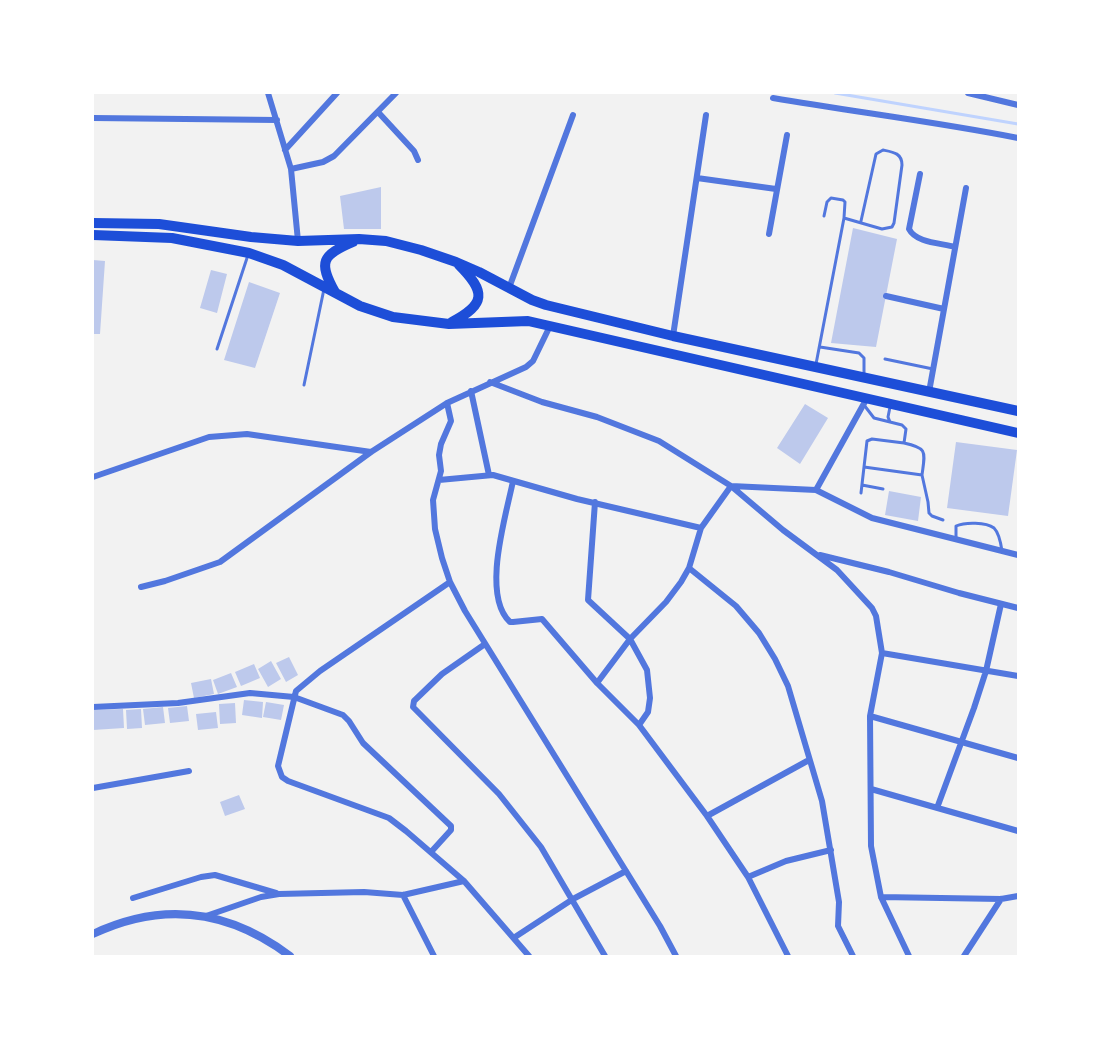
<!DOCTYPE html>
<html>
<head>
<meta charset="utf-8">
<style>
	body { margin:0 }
	#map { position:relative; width:1111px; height:1049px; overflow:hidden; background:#f2f2f2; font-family:Commissioner,sans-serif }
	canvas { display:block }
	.frame { position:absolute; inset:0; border:94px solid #fff; pointer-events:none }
</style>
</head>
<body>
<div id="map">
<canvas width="1111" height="1049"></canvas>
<div class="frame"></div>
</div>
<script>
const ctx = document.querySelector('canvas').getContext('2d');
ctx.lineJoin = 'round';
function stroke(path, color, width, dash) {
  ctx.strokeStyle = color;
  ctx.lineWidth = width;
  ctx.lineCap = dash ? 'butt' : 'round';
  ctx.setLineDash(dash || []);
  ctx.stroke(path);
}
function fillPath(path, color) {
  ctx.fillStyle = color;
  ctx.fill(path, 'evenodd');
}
stroke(new Path2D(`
	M835,93L1018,124`), '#bfd3fe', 3);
fillPath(new Path2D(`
	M381,187V229H344L340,196Z
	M853,228L897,239L876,347L831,343Z
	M93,260L105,261L100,334H93Z
	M211,270L227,274L217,313L200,308Z
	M249,282L280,293L255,368L224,360Z
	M805,404L828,418L800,464L777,448Z
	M956,442L1017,450L1008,516L947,508Z
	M889,491L921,497L918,521L885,515Z
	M289,657L298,675L286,682L276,663Z
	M271,661L281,679L268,687L258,669Z
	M254,664L260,678L241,686L235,672Z
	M231,673L237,687L218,694L213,680Z
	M211,679L214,694L194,698L191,683Z
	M244,700L263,702L262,718L242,715Z
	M266,702L284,705L281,720L263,717Z
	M235,703L236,723L220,724L219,704Z
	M187,706L189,721L170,723L168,708Z
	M163,707L165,723L145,725L143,709Z
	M123,709L124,728L93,730V710Z
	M141,709L142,728L127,729L126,710Z
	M216,712L218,728L198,730L196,714Z
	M239,795L245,809L225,816L220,802Z`), '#bdc9ec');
stroke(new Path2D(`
	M824,216L827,202L831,198L843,200L845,202L844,218
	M820,347L859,353L864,358V376
	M217,349L248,255
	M885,359L933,369
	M816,364L844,218L882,229L892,227L894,223L902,165C902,153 893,152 883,150L876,154L861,221
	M304,385L324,289
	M890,407L888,417L890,422
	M864,467L922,475C925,452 928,448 904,443
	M922,475L928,502L929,513L932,516L943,520
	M862,485L883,489
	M861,493L867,441L872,439L904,443L906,429L902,425L874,418L864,405
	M956,539V526C965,522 986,522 994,528C999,533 1001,544 1002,551`), '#5277de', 3);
stroke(new Path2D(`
	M268,93L291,169L298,241
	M968,93L1018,105
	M773,98C855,112 937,122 1018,138
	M378,112L414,151L418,160
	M93,118L277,120
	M285,150L337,93
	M291,169L323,162L334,156L396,93
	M920,174L909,229C916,243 941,243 955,247
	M697,178L776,189
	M769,234L787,135
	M509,288L573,115
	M886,296L944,309
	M673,336L706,115
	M490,382L542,402L597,417L659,441L731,486L783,530L837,570L872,608L876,616L882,653L870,716L871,846L881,897L909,956
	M471,391L489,475
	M929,392L966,188
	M447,403L451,421L441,444L439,455L441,471L433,500L435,529L442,558L450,582L465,611L660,926L676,956
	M93,477L209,437L247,434L371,452
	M439,480L493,475L577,499L701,528
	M513,481C506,516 481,595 510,622H513L542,619L597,683L639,725L707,816L748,877L788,956
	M731,486L816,490L872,518L1018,555
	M816,490L867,398
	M595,502L588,600L630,639L647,670L650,698L648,712L639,725
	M820,555L889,572L959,593L1018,608
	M689,568L736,606L759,633L775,659L788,686L822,801L839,902L838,926L853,956
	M450,582L320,671L296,691L278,766L282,777L288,781L389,818L406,831L464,881L529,956
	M141,587L165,581L220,562L371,452L447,403L526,367L533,361L550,326
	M485,644L442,674L414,701L413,707L499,794L541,847L605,956
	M882,653L1018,676
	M597,683L630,639L666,602L681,582L689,568L701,528L731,486
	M93,707L178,703L250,693L294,697L343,715L349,721L363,743L451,826V830L431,852
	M870,716L1018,758
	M93,788L189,771
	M871,789L1018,831
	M937,808L974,708L986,671L1001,604
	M707,816L809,760
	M748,877L786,861L831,850
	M403,895L434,956
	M881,897L1001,899L1018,896
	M133,898L201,877L215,875L276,893
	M206,916L261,897L279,894L364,892L403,895L464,881
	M515,937L573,899L626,871
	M964,956L1001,899`), '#5277de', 6);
stroke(new Path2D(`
	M93,934C163,901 229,910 290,956`), '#5277de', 8);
stroke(new Path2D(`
	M93,223L159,224L251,237L298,241L359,239L386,241L421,250L456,262L479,272L532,300L546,305L673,336L1018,411
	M93,235L172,238L249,253L283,265L360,306L393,317L449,324L528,321L1018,433
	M335,292C318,262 322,255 353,242
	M452,322C486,304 486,292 459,265`), '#1d4ed8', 10);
</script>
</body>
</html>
